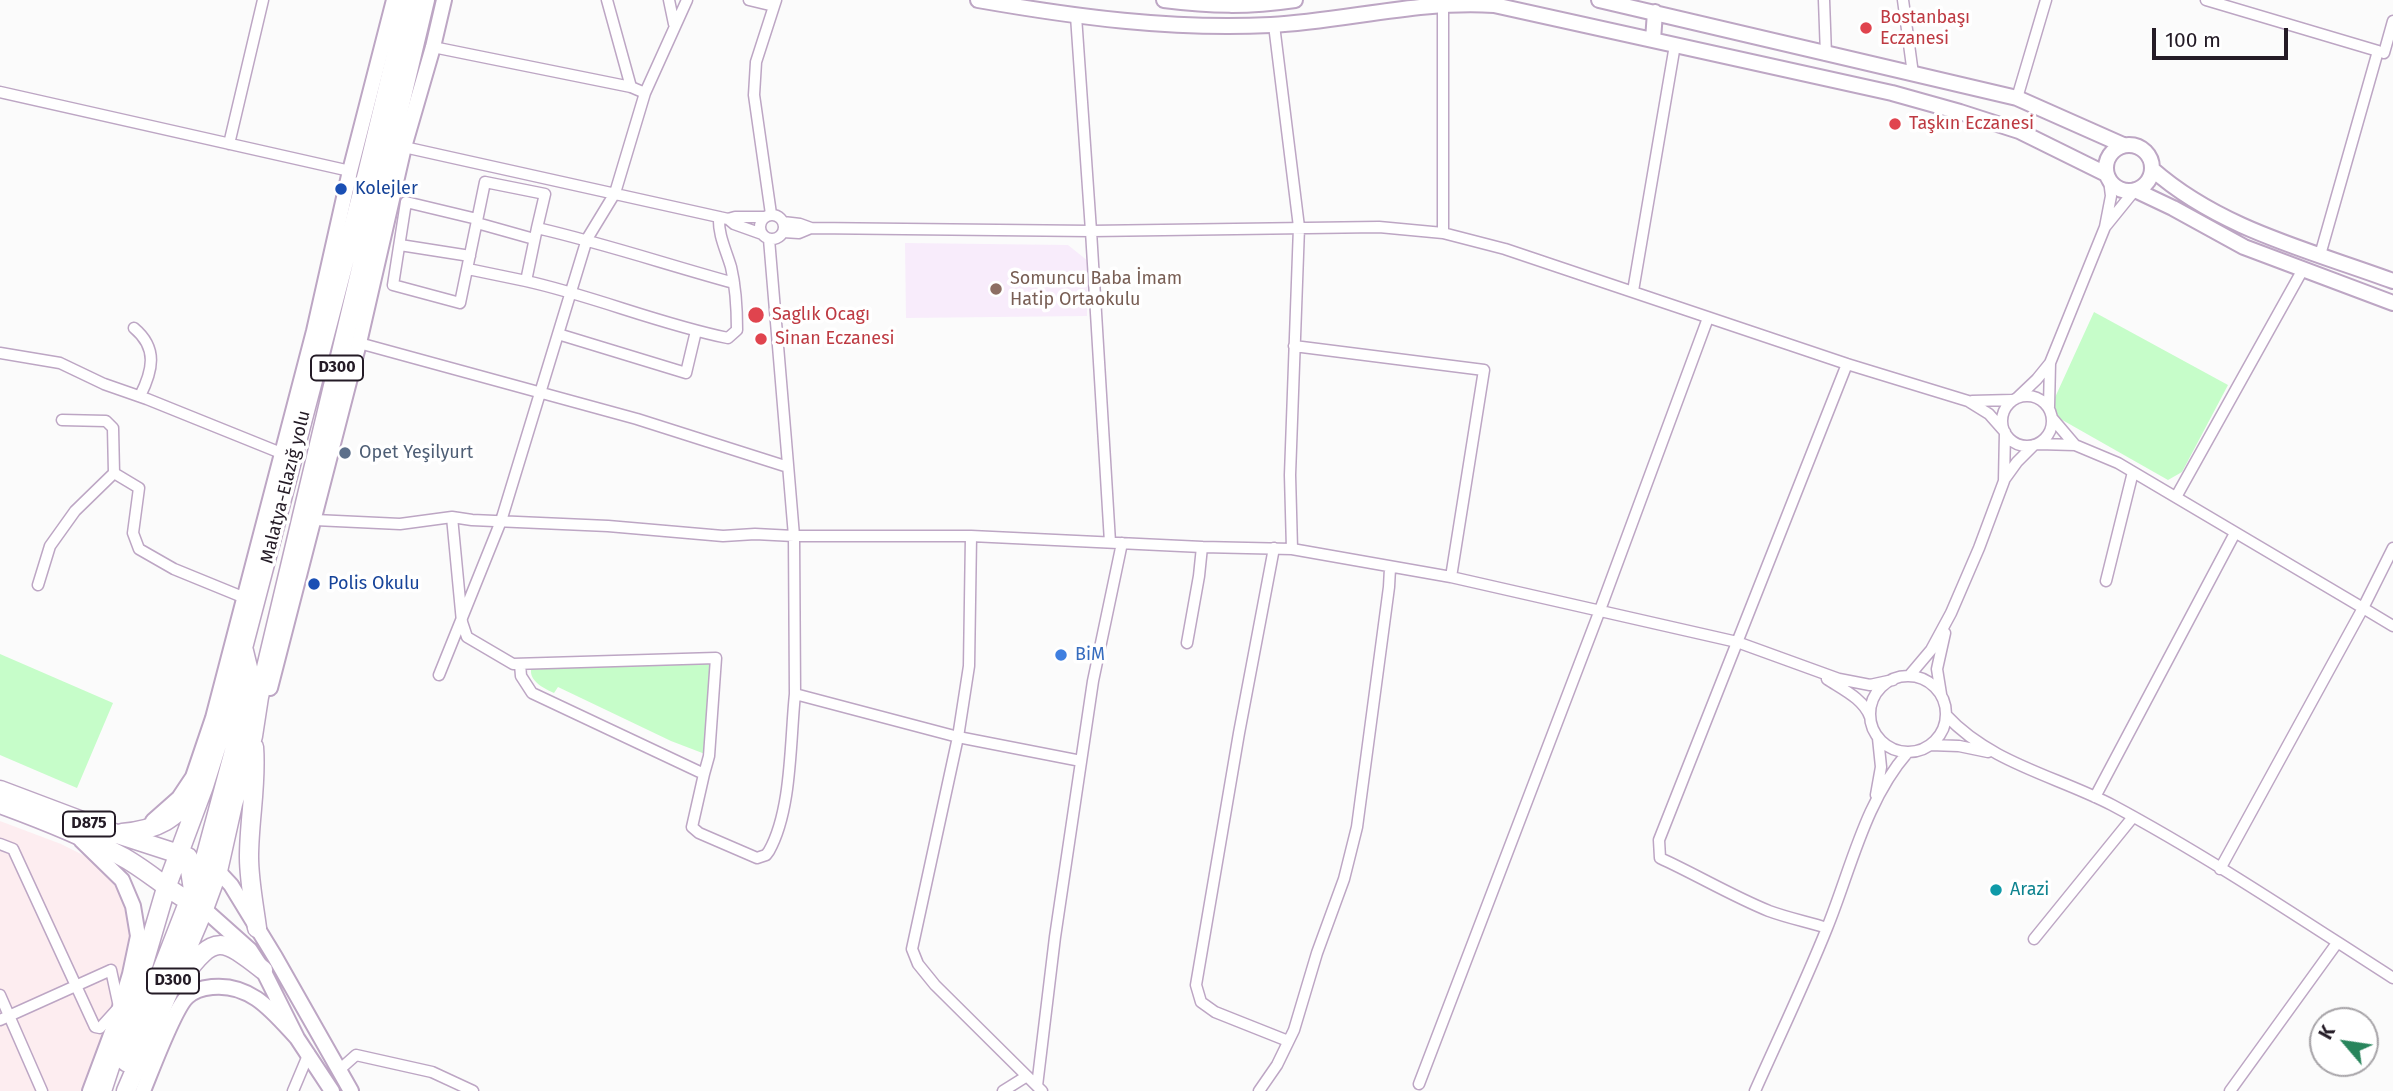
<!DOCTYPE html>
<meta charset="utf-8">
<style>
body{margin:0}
#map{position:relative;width:2393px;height:1091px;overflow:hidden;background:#fbfbfb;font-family:"Fira Sans",sans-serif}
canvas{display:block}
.north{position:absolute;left:2309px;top:1007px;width:70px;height:70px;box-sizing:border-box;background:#fff;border:2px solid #a7a4a8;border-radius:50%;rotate:299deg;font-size:19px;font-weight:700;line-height:28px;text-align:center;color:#241b26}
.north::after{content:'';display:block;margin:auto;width:24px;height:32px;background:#28855c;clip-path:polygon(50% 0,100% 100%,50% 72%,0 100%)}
.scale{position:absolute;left:2152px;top:28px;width:136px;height:32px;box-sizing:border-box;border:4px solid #241b26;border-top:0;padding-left:9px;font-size:21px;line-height:24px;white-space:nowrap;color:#241b26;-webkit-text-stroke:5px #fff;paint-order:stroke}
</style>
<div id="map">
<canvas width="2393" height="1091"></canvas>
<div class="north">K</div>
<div class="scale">100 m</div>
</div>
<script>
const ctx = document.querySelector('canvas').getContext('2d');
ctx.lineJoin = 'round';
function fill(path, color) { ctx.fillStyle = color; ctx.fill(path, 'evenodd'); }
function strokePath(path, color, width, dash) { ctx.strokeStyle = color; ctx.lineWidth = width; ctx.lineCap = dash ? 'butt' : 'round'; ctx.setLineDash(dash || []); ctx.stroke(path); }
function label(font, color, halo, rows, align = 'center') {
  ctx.font = font + ' "Fira Sans",sans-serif'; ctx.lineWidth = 7; ctx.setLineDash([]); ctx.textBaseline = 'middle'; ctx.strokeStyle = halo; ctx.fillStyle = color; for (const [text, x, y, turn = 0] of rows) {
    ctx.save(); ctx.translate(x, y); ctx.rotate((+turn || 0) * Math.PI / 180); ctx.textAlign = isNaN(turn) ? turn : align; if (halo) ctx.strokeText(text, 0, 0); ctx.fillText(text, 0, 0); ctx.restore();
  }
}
fill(new Path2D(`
 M0,821L61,844L107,867L120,882L134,934L127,973L86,1091H0Z`), '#fdedf0');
fill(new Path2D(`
 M905,243L1068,245L1088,261L1087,316L906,318Z`), '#f8ecfb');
fill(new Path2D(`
 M2094,312L2228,385L2182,472L2168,480L2057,417L2052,404Z
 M0,654L113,703L77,788L0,755Z
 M536,660L712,664L705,754L671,741L558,687L554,693C540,687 522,676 536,660Z`), '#c6fdc9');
const street = new Path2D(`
 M607,0L631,87
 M669,0L674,24
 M749,0L774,6
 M1824,0L1826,55
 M1903,0L1913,74
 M2206,0L2378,51L2320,255
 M1443,2V233
 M1076,16L1091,231L1379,227L1443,233L1505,249L1847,364L1968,401L1989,414L2004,431
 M1274,25L1299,227L1290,475L1292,549
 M433,47L631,87L645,93L615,193L587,239L501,521L439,675
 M2384,53L2393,21
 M0,92L350,171
 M645,93L687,0
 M2017,98L2046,0
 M229,144L263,0
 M404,147L728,219
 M2109,180L2111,196L2105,227L2135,190
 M771,214L754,95L756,62L776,0
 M760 227a12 12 0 1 1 24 0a12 12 0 1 1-24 0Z
 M477,219L406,202L393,285L460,303L485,182L545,194L537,228
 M477,223L534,239
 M811,228L1091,231L1110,542
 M783,232L799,233L811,228L800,224L783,222
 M762,234L734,224L728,219L735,217H763
 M769,239L794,536L795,694L958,737L1081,761
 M400,245L470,256
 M468,269L526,281L537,228C603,243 668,265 734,283
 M526,281C594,296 659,324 728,338L737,330C737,309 736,288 731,267C726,250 718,235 719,217
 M1633,291L1675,45
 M134,328C158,348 153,370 140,396
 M558,334L686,373L696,331
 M359,343L637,419L788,467
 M1294,346L1484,370L1451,577
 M0,353L60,363L104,384L147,399L281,453
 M2002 421a25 25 0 1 1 50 0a25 25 0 1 1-50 0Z
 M2017,398L2037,379L2050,363L2105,227
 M1972,401L2012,400
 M2049,407L2050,363
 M2052,418L2075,445
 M62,420L106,421L113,428L114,473L139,488L133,533L139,549L174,569L245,598
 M2038,444L2075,445L2118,463L2363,608L2393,548
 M2004,480L2017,462L2034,445
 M2176,497L2302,271
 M452,517L462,622L467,637L513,664L716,658L709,756L704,774
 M315,520L400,524L452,517L472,520L608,526L723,536L755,534L794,536H971L1202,547L1292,549L1451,577L1737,642L1839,679L1870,685L1893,680
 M971,536L969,666L958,737L912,949L918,964L935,985L1042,1091
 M1274,548L1239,733L1196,985L1201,1002L1215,1012L1288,1041
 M2106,581L2133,472
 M38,585L50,546L75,511L114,473
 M1187,643L1199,576L1202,547
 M513,664H520L521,676L532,693L704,774L692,827L699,833L757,858L766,855L769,851C792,810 790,741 795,694
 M1909,676L1931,650L1951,613L1979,548L2004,481L2005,432
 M1870 714a38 38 0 1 1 76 0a38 38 0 1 1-76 0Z
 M1827,679C1842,689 1864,699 1870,717
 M1941,694L1937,669L1945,633
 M1946,715C1990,763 2056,776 2112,805C2209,857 2301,919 2393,978
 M1930,745L1959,746L1988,752
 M1876,795L1881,767L1878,738
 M2095,797L2235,533
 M0,844L13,849L95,1027L100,1028L119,1007L111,970L0,1020
 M2220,869L2363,608L2393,626
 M1827,928C1808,922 1788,918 1769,911C1732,896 1697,875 1660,858L1659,840L1847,364
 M2034,939L2133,817
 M0,995L42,1091
 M338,1071L356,1055L432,1072L473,1091
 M1419,1084L1600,610L1708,318
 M1037,1086L1055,937L1093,681L1122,543
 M293,1091L309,1053
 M1003,1091L1027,1076
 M1259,1091L1277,1065L1294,1030L1317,953L1344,879L1357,827L1389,587L1390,568
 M1755,1091C1779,1037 1805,983 1827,928C1851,869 1865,801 1908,752
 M2230,1091L2337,943`);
const secondary = new Path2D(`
 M978,0C1075,17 1172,30 1271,25C1345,21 1419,0 1494,5L1892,93L1960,112L2019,131L2106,174
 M1164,0C1211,6 1247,7 1295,0
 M1599,0L2017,98L2123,145
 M1653,40L1655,12
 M2106 168a23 23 0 1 1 46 0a23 23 0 1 1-46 0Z
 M2152,169C2220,229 2309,250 2393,281
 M2135,190L2173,208L2244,247L2393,303
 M270,688L359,343L404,147L433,47L444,0
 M153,821L179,798L193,777L213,718L314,331L350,171L394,0
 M81,840L122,880L133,906L138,936L130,974L115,1024L90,1091
 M218,871L231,885L275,957L351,1091
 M204,909L250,950L263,970L297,1038L332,1091
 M143,1091C151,1072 174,1009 187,997C193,991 203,988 212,987C251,983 273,1012 297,1038`);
const highway = new Path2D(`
 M254,747C257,784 249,820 249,857C249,880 254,905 257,928
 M0,790L114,833L188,857
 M0,804C41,819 82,835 121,856C148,870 170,893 198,906
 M122,833C160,830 174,818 199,792
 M204,902L202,888L204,862L252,684L244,651
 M182,978C215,933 222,938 263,970
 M126,1062L193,890L190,870L179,854
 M102,1091L144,963L166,888L204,786L221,732L367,174L409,0
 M126,1091L204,909L218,871L233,804L253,736L259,697L301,520L425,0`);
strokePath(street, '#bda6c4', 13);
strokePath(secondary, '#bda6c4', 18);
strokePath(highway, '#bda6c4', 21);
strokePath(street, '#fff', 10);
strokePath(secondary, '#fff', 14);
strokePath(highway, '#fff', 18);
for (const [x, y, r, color] of [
 [1866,28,7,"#e0444e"],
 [1895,124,7,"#e0444e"],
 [341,189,7,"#1a4fb4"],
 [996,289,7,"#8d6e63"],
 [756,315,9,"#e0444e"],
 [761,339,7,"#e0444e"],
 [345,453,7,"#5c6f8a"],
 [314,584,7,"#1a4fb4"],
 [1061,655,7,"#3f7fe0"],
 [1996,890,7,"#0f9aa8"]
]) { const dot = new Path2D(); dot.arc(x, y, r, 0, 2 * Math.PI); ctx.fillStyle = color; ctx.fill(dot); strokePath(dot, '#fff', 2.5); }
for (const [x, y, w] of [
 [337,368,52],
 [89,824,52],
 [173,981,52]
]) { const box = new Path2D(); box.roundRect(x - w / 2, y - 12.5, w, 25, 5); ctx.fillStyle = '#fff'; ctx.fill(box); strokePath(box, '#241b26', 2); }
label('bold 16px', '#241b26', null, [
 ["D300",337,368],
 ["D875",89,824],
 ["D300",173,981]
]);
label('18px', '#be3a42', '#fff', [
 ["Bostanbaşı",1880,18],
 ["Eczanesi",1880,39],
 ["Taşkın Eczanesi",1909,124],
 ["Saglık Ocagı",772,315],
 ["Sinan Eczanesi",775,339]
], 'left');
label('18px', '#164399', '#fff', [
 ["Kolejler",355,189],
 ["Polis Okulu",328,584]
], 'left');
label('18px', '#785e54', '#fff', [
 ["Somuncu Baba İmam",1010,279],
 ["Hatip Ortaokulu",1010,300]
], 'left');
label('18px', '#4e5e75', '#fff', [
 ["Opet Yeşilyurt",359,453]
], 'left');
label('18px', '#241b26', '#fff', [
 ["Malatya-Elazığ yolu",286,487,-76]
]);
label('18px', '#366cbe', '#fff', [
 ["BiM",1075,655]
], 'left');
label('18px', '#0d838f', '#fff', [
 ["Arazi",2010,890]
], 'left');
</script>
